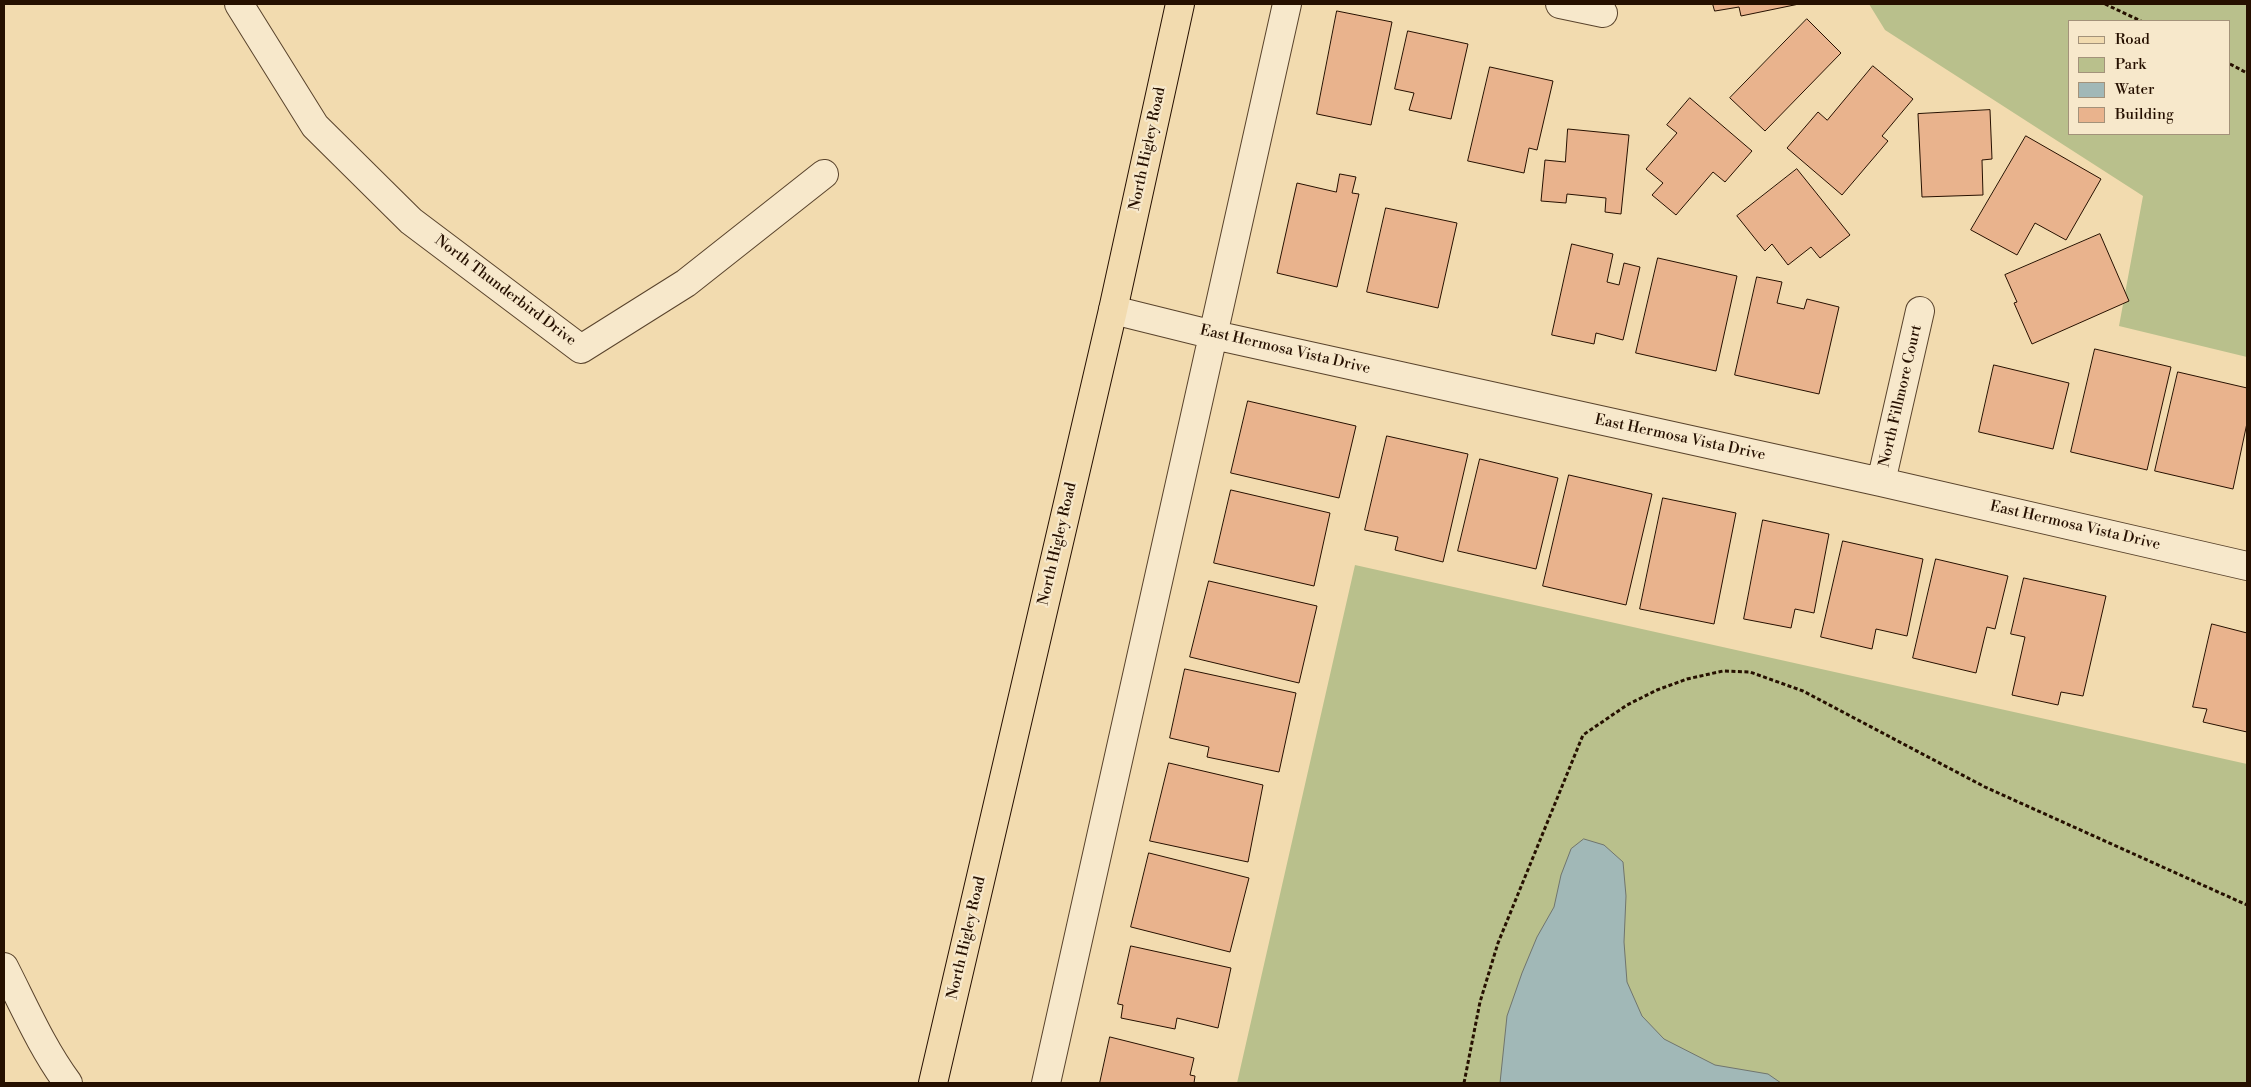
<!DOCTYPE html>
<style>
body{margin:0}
#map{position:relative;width:2251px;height:1087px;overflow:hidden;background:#f2dbaf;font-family:"Libre Bodoni",serif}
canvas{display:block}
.frame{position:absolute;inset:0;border:5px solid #261000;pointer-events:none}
.legend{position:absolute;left:2068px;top:20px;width:162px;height:115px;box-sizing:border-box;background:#f7e8cb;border:1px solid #a3927a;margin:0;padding:6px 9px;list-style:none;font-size:15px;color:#261000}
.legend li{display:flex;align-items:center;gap:10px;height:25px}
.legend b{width:25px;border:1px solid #a3927a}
</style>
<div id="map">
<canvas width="2251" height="1087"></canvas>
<div class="frame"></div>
<ul class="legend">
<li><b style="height:6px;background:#f2dbaf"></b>Road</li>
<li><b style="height:14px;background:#b9c08c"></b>Park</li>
<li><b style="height:14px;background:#a1b8b7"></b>Water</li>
<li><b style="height:14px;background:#e9b38d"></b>Building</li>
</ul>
</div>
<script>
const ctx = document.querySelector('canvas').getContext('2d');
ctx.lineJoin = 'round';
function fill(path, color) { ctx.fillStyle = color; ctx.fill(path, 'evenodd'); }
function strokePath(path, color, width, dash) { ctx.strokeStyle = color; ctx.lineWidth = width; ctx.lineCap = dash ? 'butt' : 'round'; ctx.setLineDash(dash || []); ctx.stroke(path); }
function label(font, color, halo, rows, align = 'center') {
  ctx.font = font + ' "Libre Bodoni",serif'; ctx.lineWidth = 4.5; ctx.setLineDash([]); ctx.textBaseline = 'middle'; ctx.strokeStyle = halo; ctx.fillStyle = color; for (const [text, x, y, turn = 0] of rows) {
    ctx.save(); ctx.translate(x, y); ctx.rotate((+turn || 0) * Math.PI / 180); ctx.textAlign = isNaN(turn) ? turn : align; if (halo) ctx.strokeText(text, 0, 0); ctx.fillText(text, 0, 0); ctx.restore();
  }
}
fill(new Path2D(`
 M1869,4H2247V357L2119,326L2143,196L1885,30ZM2070,21H2230V134H2070Z
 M1355,565L2247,764V1083H1237Z`), '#b9c08c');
const water = new Path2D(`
 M1584,839L1604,845L1623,862L1626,896L1624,942L1627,982L1642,1016L1664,1039L1715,1065L1768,1074L1781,1083H1500L1507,1016L1522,973L1537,937L1554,907L1561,875L1571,849Z`);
fill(water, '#a1b8b7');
strokePath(water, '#70756e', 1);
const building = new Path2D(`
 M1713,4H1799L1741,16L1739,7L1715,11Z
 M1337,11L1392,22L1371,125L1317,114Z
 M1807,19L1841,53L1765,131L1730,98Z
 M1408,31L1468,44L1451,119L1409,110L1414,93L1395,89Z
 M1873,66L1913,99L1882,136L1888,141L1842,195L1787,148L1818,112L1827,120Z
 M1490,67L1553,81L1537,150L1529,148L1524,173L1468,161Z
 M1690,98L1752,151L1725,182L1713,172L1676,215L1652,195L1663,183L1646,169L1677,133L1667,125Z
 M1990,110L1992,159L1982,160L1983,195L1922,197L1918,114Z
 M1568,129L1629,135L1621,214L1605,212L1606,198L1567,194L1566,203L1541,201L1545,160L1565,162Z
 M2026,136L2101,179L2066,240L2035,223L2017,255L1971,230Z
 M1797,169L1850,235L1820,258L1811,247L1788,265L1772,244L1765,251L1737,216Z
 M1340,174L1356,177L1352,193L1359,194L1337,287L1277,273L1297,183L1336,192Z
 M1386,208L1457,223L1438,308L1367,292Z
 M2100,234L2129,301L2032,344L2014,303L2017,302L2005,275Z
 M1572,244L1613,254L1607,282L1619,285L1624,263L1640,267L1623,340L1596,333L1594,344L1552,335Z
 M1658,258L1737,276L1716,371L1636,353Z
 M1757,277L1782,282L1777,303L1804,309L1807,299L1839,307L1819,394L1735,375Z
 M2095,349L2171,367L2147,470L2071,452Z
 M1994,365L2069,383L2053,449L1979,432Z
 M2178,372L2247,388V423L2233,489L2155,471Z
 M1248,401L1356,426L1339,498L1231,473Z
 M1387,436L1468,454L1443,562L1395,550L1398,537L1365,530Z
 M1480,459L1558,478L1536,569L1458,551Z
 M1569,475L1652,494L1626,605L1543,586Z
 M1231,490L1330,513L1314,586L1214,563Z
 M1663,498L1736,513L1714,624L1640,609Z
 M1763,520L1829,534L1814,613L1795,609L1791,628L1744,619Z
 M1843,541L1923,559L1907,636L1876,629L1872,649L1821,637Z
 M1936,559L2008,576L1995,629L1987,627L1976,673L1913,658Z
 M2024,578L2106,596L2083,696L2061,692L2058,705L2012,695L2025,637L2011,634Z
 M1209,581L1317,606L1299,683L1190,657Z
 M2212,624L2247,633V732L2203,722L2207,709L2193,707Z
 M1185,669L1296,693L1279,772L1207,757L1209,747L1170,738Z
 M1169,763L1263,785L1248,862L1150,841Z
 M1149,853L1249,878L1230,952L1131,927Z
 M1131,946L1231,968L1218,1028L1177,1018L1175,1029L1121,1018L1123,1005L1118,1004Z
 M1110,1037L1194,1058L1190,1075L1195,1076L1194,1083H1100Z`);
fill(building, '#e9b38d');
strokePath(building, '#261000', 1);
const minor = new Path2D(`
 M239,4L315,126L411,221L581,349L686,283L824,174
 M1560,4L1603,13
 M1113,310L1214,335L1881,482L2247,566
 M1881,482L1920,311
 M4,967C24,1006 42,1048 68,1083
 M1046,1083L1287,4`);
const major = new Path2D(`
 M933,1083L1113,310L1180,4`);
strokePath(minor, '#59432c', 30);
strokePath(major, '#261000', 30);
strokePath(new Path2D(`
 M2105,4L2141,21
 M2230,64L2247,73
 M1464,1083L1480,1002L1498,943L1583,735L1627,705L1657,690L1687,679L1723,671L1750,672L1803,691L1985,787L2247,905`), '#261000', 3, [4, 2.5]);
strokePath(minor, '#f7e8cb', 28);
strokePath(major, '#f2dbaf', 28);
label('15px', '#261000', '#f7e8cb', [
 ["North Higley Road",1148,149,-78],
 ["North Thunderbird Drive",505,291,37],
 ["East Hermosa Vista Drive",1285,350,13],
 ["North Fillmore Court",1901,396,-77],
 ["East Hermosa Vista Drive",1680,438,12],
 ["East Hermosa Vista Drive",2075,526,13],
 ["North Higley Road",1058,544,-77],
 ["North Higley Road",967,938,-77]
]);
</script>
